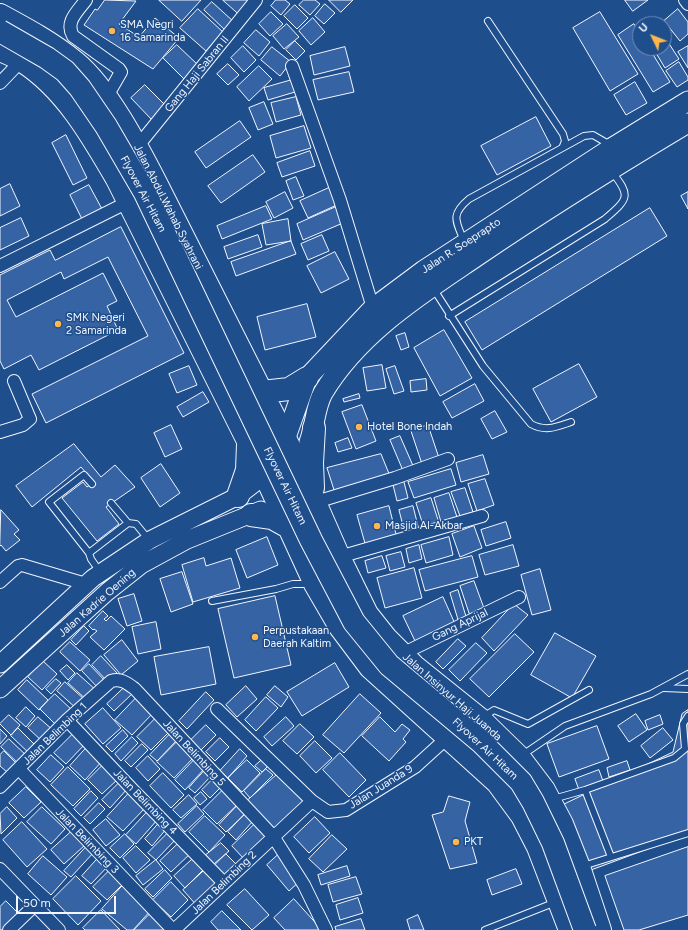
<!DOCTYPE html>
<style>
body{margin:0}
#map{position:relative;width:688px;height:930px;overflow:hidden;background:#1f4e8c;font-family:Figtree,sans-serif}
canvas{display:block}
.north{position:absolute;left:632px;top:16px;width:40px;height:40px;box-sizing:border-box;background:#1f4e8c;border:1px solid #7391ba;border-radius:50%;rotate:313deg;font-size:11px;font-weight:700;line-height:16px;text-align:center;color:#f2f6ff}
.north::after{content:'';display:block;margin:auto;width:14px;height:18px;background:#ffb74d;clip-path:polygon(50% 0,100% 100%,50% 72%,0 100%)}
.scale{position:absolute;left:16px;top:896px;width:100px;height:18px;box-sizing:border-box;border:2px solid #f2f6ff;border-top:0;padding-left:5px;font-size:12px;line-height:14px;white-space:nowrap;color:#f2f6ff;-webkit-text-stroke:3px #1f4e8c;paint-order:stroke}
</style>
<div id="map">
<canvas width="688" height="930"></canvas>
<div class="north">U</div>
<div class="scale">50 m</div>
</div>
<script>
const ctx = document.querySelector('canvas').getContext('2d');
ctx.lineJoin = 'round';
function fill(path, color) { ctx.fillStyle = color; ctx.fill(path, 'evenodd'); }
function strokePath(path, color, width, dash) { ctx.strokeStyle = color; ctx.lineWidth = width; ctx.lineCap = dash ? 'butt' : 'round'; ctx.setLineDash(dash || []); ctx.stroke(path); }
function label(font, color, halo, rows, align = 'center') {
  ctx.font = font + ' Figtree,sans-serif'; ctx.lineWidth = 3; ctx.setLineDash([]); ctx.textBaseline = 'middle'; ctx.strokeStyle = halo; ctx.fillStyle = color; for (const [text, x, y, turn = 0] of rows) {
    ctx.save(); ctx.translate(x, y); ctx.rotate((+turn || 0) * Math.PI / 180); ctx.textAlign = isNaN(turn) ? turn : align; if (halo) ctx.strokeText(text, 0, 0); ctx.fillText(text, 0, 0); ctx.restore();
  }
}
const building = new Path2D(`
 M105,0L136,1L119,24L139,37L155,18L179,38L153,69L84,25L95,9L97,10Z
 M159,0H201L182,21Z
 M223,0H251L239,14Z
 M276,0H285L290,4L281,15L271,6Z
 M304,0H315L320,4L310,15L299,5Z
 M329,0H353L341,12Z
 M625,0H648L633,11Z
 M212,2L234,22L225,30L204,10Z
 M325,4L335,13L324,24L315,16Z
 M295,5L308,18L297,29L284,16Z
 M198,9L223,32L206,51L180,28Z
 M678,9L688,22V34L680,41L664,21Z
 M271,12L283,24L270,36L259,24Z
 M600,12L638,74L610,91L573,28Z
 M313,18L325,32L311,45L299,31Z
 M287,24L299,37L284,49L273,36Z
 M634,24L640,34V48H649L670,82L653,92L618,35Z
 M256,30L270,42L259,56L244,43Z
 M664,36L679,59L665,68L653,48H664Z
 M295,41L305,51L296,60L286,50Z
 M177,45L198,65L184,79L163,58Z
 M243,46L256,60L244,72L231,58Z
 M688,46V68L678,52Z
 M272,47L291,62L280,76L261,60Z
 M345,47L350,66L314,75L310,56Z
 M679,62L688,77V80L677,87L666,71Z
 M228,64L239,75L228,85L217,74Z
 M259,66L272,79L249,101L237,87Z
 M349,72L354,92L318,100L313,80Z
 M292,80L295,92L268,100L264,88Z
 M635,82L647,103L626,115L614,95Z
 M145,85L166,106L152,120L131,98Z
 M296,97L301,115L276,122L271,103Z
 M264,102L273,124L258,130L249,108Z
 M536,117L551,146L497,175L481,146Z
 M240,121L251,137L206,168L195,152Z
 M304,126L311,148L276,158L270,136Z
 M66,135L87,178L73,185L52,143Z
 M310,151L315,166L282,177L277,163Z
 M253,155L265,172L221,203L208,186Z
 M296,177L304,196L293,200L286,181Z
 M10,184L20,206L0,216V189Z
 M89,185L102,209L82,219L70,195Z
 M331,187L339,204L308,218L300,201Z
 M285,192L293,208L274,218L266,202Z
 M688,192V209L681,196Z
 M266,206L272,219L222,239L217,226Z
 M336,207L343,223L303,240L297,224Z
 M650,208L667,236L482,350L465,322Z
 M21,218L29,236L0,250V228Z
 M288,219L291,241L266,245L262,224Z
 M121,227L184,353L46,423L32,394L148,336L108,257L64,279L61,272L7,300L16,317L103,273L117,301L107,306L118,330L39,370L31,355L4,369L0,361V275L50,250L55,260Z
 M258,235L262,247L228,259L224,247Z
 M322,235L329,251L308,260L301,244Z
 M291,241L296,254L236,276L231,262Z
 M335,252L349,279L321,293L307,266Z
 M307,304L316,337L265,350L257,317Z
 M444,330L472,378L440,396L414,348Z
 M405,333L409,347L401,350L396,336Z
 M579,364L597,397L551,422L533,389Z
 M382,365L386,388L367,391L363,368Z
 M189,366L197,385L177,393L169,374Z
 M395,366L404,391L394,394L386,369Z
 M426,379L427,390L411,392L410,381Z
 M475,384L484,401L452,418L443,402Z
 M203,392L209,402L183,417L177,407Z
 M359,394L360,398L344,402L343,399Z
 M362,405L376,441L356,449L342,412Z
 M495,411L507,432L492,439L481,419Z
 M171,425L182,449L165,457L154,433Z
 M428,425L439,458L422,464L411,431Z
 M400,436L414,468L404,473L390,440Z
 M348,438L352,448L338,452L335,443Z
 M74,444L101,477L115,465L135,487L106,507L119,524L97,541L62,498L83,482L87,487L94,482L81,467L32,507L16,486Z
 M381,454L390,476L335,493L327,468Z
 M483,455L489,474L461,482L456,463Z
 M161,464L180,493L160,507L141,478Z
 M451,469L456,485L414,498L408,482Z
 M485,479L494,505L477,511L468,484Z
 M404,482L408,498L397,501L393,485Z
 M465,488L473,512L460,516L451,492Z
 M449,493L457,517L441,522L434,498Z
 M431,498L439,523L424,528L416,503Z
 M389,506L397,538L366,547L357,515Z
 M413,506L419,530L405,534L399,510Z
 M1,510L19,530L14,534L20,540L6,551L1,545L0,546Z
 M506,522L511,538L486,546L481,530Z
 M474,526L482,548L460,557L452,534Z
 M267,537L278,565L247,578L236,550Z
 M449,537L453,555L426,563L421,545Z
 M419,545L422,559L409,563L406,549Z
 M513,545L519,566L485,575L479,555Z
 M401,552L405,567L390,571L386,556Z
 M382,556L386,568L368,573L365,561Z
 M472,556L478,577L425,591L419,570Z
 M204,558L206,566L231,558L240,588L193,602L182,565Z
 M414,568L422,598L385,608L377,578Z
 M540,569L551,610L532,615L521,575Z
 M182,572L193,604L171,612L160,579Z
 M474,581L485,611L470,616L460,586Z
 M458,590L467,620L459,623L450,593Z
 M134,594L142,621L127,626L118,599Z
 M275,596L291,665L234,678L218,609Z
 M443,597L456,626L417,645L403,616Z
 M514,604L528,615L494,651L482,638Z
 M103,611L108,616L104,619L106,621L111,616L125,629L104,650L90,637L97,631L94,629L93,630L89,626Z
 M156,622L161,649L138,654L132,627Z
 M84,626L89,631L76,645L71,640Z
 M555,633L596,656L572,698L531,675Z
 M515,634L534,652L489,697L470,679Z
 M458,639L466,646L443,669L436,662Z
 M122,640L138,661L121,675L104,655Z
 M70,642L90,660L80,671L60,652Z
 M476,643L487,653L460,681L449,670Z
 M209,647L216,684L161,695L154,657Z
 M101,656L117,673L108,682L92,665Z
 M43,661L57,674L42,690L28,677Z
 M335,663L349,687L302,716L287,692Z
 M89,664L107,683L100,690L82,671Z
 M67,665L75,673L68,680L60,671Z
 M77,673L97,691L88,701L68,683Z
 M56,679L61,683L51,694L46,689Z
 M27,680L48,700L39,710L18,690Z
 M65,682L85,700L77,709L57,691Z
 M126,686L133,693L114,711L107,704Z
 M246,686L257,699L237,717L226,705Z
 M275,686L288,697L281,707L267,695Z
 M206,692L214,700L187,729L179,721Z
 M55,694L74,712L59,728L40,709Z
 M360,694L381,713L344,753L323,735Z
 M137,697L153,713L132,735L115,720Z
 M266,697L278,708L256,731L245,720Z
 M26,707L35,716L26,727L16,718Z
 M103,708L121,728L103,744L85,724Z
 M688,710V834L591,870L562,805L673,752L682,714Z
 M636,714L647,730L629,742L618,726Z
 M9,715L20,725L11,735L0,724Z
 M660,715L663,724L648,730L645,721Z
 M158,716L171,730L151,750L137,737Z
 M38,717L54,731L44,743L28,728Z
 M286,717L294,726L272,746L264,737Z
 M380,717L395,732L402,724L410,730L403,739L406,742L389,761L362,736Z
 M300,724L314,737L297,754L283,741Z
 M206,725L216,735L201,750L191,740Z
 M597,726L609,759L559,777L547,744Z
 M18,728L39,749L32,756L11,736Z
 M663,728L673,740L650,758L641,746Z
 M0,729L7,736L0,744Z
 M123,730L128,736L112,752L106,746Z
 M75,732L86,743L66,764L54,753Z
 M170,734L177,740L157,761L150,755Z
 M132,737L138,743L121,761L115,754Z
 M220,738L229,747L215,761L206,752Z
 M9,739L29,758L21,766L1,747Z
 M178,741L194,757L174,778L157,762Z
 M315,741L332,758L316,773L300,756Z
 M142,744L148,750L131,767L125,761Z
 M88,746L103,760L85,780L70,766Z
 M240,749L247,756L228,778L220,771Z
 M4,751L16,763L7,772L0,766V755Z
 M340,753L366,780L349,797L323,770Z
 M51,755L64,767L50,782L37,770Z
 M148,756L160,769L148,781L136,768Z
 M264,758L270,764L262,772L255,766Z
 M195,759L205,768L185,790L175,780Z
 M247,760L260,773L242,792L228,778Z
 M627,761L630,770L609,777L607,768Z
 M105,763L119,778L102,794L88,780Z
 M68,767L90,789L73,806L51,785Z
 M266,769L273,775L250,798L244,791Z
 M205,770L211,776L195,793L189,788Z
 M599,770L603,781L579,790L575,779Z
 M280,772L308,803L275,832L247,801Z
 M163,773L184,795L171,808L150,786Z
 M215,777L223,785L210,798L202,790Z
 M121,781L128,788L110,808L102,800Z
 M26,787L41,802L24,818L9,803Z
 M224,789L238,804L217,824L203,810Z
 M91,791L98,798L81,816L74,809Z
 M130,792L146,807L123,831L107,817Z
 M201,792L207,799L200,805L194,798Z
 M189,795L197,804L181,818L173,810Z
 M449,796L470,802L465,821L477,863L450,869L432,815L443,812Z
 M99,803L105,809L90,824L84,818Z
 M238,805L246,813L226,832L219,825Z
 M197,806L204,814L185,832L178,824Z
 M7,807L17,818L1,834L0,814Z
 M42,807L65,829L51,844L27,822Z
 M149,810L158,819L136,844L126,835Z
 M245,814L253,821L236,840L228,832Z
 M205,816L225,835L209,852L189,832Z
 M315,817L330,833L309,853L294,837Z
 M106,819L120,835L106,846L93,830Z
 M22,822L47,849L27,867L3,840Z
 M160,822L167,828L152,846L145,839Z
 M256,823L269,837L245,860L232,846Z
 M170,831L177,838L156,860L148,853Z
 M71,832L84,846L64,864L51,850Z
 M125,834L134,844L120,858L110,848Z
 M332,835L347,849L323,872L309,859Z
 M181,841L192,852L171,872L160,861Z
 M221,843L229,851L214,864L206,855Z
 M88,845L95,851L71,877L64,871Z
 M136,846L150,860L136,873L123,858Z
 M688,847V915L639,930H624L605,876Z
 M226,854L239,867L228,878L215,865Z
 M278,855L300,881L289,891L267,865Z
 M43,856L67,877L51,895L28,874Z
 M100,856L109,865L91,884L82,876Z
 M196,856L206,867L185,888L174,876Z
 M156,860L163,869L143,885L136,876Z
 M347,866L350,876L321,885L318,875Z
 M207,868L222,884L198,907L183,890Z
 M516,869L522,884L492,895L487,880Z
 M110,870L124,883L107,900L93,887Z
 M165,870L172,878L153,897L145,889Z
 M76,876L101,901L78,925L53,899Z
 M356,877L362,894L333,902L328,885Z
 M171,882L188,900L171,917L153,900Z
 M124,884L152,909L133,930H127L102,909Z
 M245,889L269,915L252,930L227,905Z
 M358,898L363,913L340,920L336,905Z
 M294,899L322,930H285L274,918Z
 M6,901L20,915L4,930H0V907Z
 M101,910L120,930H85L83,928Z
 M153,911L172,930H134Z
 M222,911L241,930H218L211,922Z
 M418,915L424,930H410L407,920Z
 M361,919L365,930H336L335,927Z`);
fill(building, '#3563a3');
strokePath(building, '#f2f6ff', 1);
const lane = new Path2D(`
 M488,21L563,134L565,141L563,146
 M464,241C456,221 450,215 469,199L584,136L593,135L612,146
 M433,288L483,366L531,424C546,432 556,427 571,422
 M449,316L605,219C628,199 632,196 611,171
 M111,503L128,523
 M89,553L49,502L84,475L92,484
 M100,572L91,559L89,553L128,523L136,524L149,540
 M212,601L276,589L293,584H309
 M664,688L688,689
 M483,717L494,710L528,724L589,690
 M521,756L565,726L651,694L688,674
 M585,790L611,857
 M553,799L585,790L674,758L685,749L683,724L688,716
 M583,866L688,833
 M485,930L556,902`);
const street = new Path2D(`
 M86,0C77,12 65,22 73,36L119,69L121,72L106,98
 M685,0L688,4
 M292,66L340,200L373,308
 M0,83L22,60
 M137,147L256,0
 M0,266L128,202
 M0,432L23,425L30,419L14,381
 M316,502L395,478L448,459
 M339,557L482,516
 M0,582L18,566L22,565L86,584
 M402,654L519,597
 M217,709L312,801
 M67,720L133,790L224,883
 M19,769L173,930
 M0,787L67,720L111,681C121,678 127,683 135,689L273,836L304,885L326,930
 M0,869L59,930
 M9,930L35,905
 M174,930L312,801L328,812L346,810L415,767L448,737`);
const secondary = new Path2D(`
 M0,664L93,578L150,540L238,496L265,475
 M0,689L107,592L141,565L187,540L261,510`);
const primary = new Path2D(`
 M309,442C315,427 315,407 323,393C359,333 420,295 476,257C545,210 616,166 688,123
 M281,448L285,440L307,378L373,308L424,270L613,147L688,101`);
const highway = new Path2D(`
 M0,15C26,29 52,43 75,62C107,88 138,148 157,185L299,466L339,557L367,614L386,638L414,666L480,719L519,757L544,790L562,824L579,867L600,930
 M0,50C7,53 15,56 22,61C65,88 92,136 117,179L265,475L315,584L340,627L370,667L497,782L522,816L538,847L570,930
 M262,392L289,389L307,378
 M313,488L312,463L314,428
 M238,496L247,470L248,444
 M251,515L272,518L290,528`);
strokePath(lane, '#f2f6ff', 8);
strokePath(street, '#f2f6ff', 14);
strokePath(secondary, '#f2f6ff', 19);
strokePath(primary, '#f2f6ff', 21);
strokePath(highway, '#f2f6ff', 24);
strokePath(lane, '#1f4e8c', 6);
strokePath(street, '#1f4e8c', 12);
strokePath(secondary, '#1f4e8c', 17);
strokePath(primary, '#1f4e8c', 19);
strokePath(highway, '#1f4e8c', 22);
const highwayBridge = new Path2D(`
 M0,31L47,58L65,71L80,88L106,126L145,193L311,540L354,622L389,665L481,742L521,782L533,802L553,843L585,930`);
strokePath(highwayBridge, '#f2f6ff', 24, []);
strokePath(highwayBridge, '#1f4e8c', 22);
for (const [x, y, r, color] of [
 [112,31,4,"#ffb74d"],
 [58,324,4,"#ffb74d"],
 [359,427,4,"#ffb74d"],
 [377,526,4,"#ffb74d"],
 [255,637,4,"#ffb74d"],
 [456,842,4,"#ffb74d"]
]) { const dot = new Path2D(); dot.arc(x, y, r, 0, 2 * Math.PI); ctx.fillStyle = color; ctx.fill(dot); strokePath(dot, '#1f4e8c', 1.5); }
label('11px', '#f2f6ff', '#1f4e8c', [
 ["SMA Negri",120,25],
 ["16 Samarinda",120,38],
 ["SMK Negeri",66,318],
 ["2 Samarinda",66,331],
 ["Hotel Bone Indah",367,427],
 ["Masjid Al-Akbar",385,526],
 ["Perpustakaan",263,631],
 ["Daerah Kaltim",263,644],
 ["PKT",464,842]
], 'left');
label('11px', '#f2f6ff', '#1f4e8c', [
 ["Gang Haji Sabran II",197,74,-51],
 ["Flyover Air Hitam",143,194,62],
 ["Jalan Abdul Wahab Syahrani",168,207,63],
 ["Jalan R. Soeprapto",461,246,-33],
 ["Flyover Air Hitam",285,486,64],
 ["Jalan Kadrie Oening",97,603,-41],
 ["Gang Aprijal",460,625,-26],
 ["Jalan Insinyur Haji Juanda",452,697,41],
 ["Jalan Belimbing 1",55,734,-44],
 ["Flyover Air Hitam",485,749,43],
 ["Jalan Belimbing 5",194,753,47],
 ["Jalan Juanda 9",381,787,-32],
 ["Jalan Belimbing 4",145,802,46],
 ["Jalan Belimbing 3",87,841,46],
 ["Jalan Belimbing 2",224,883,-44]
]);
</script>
